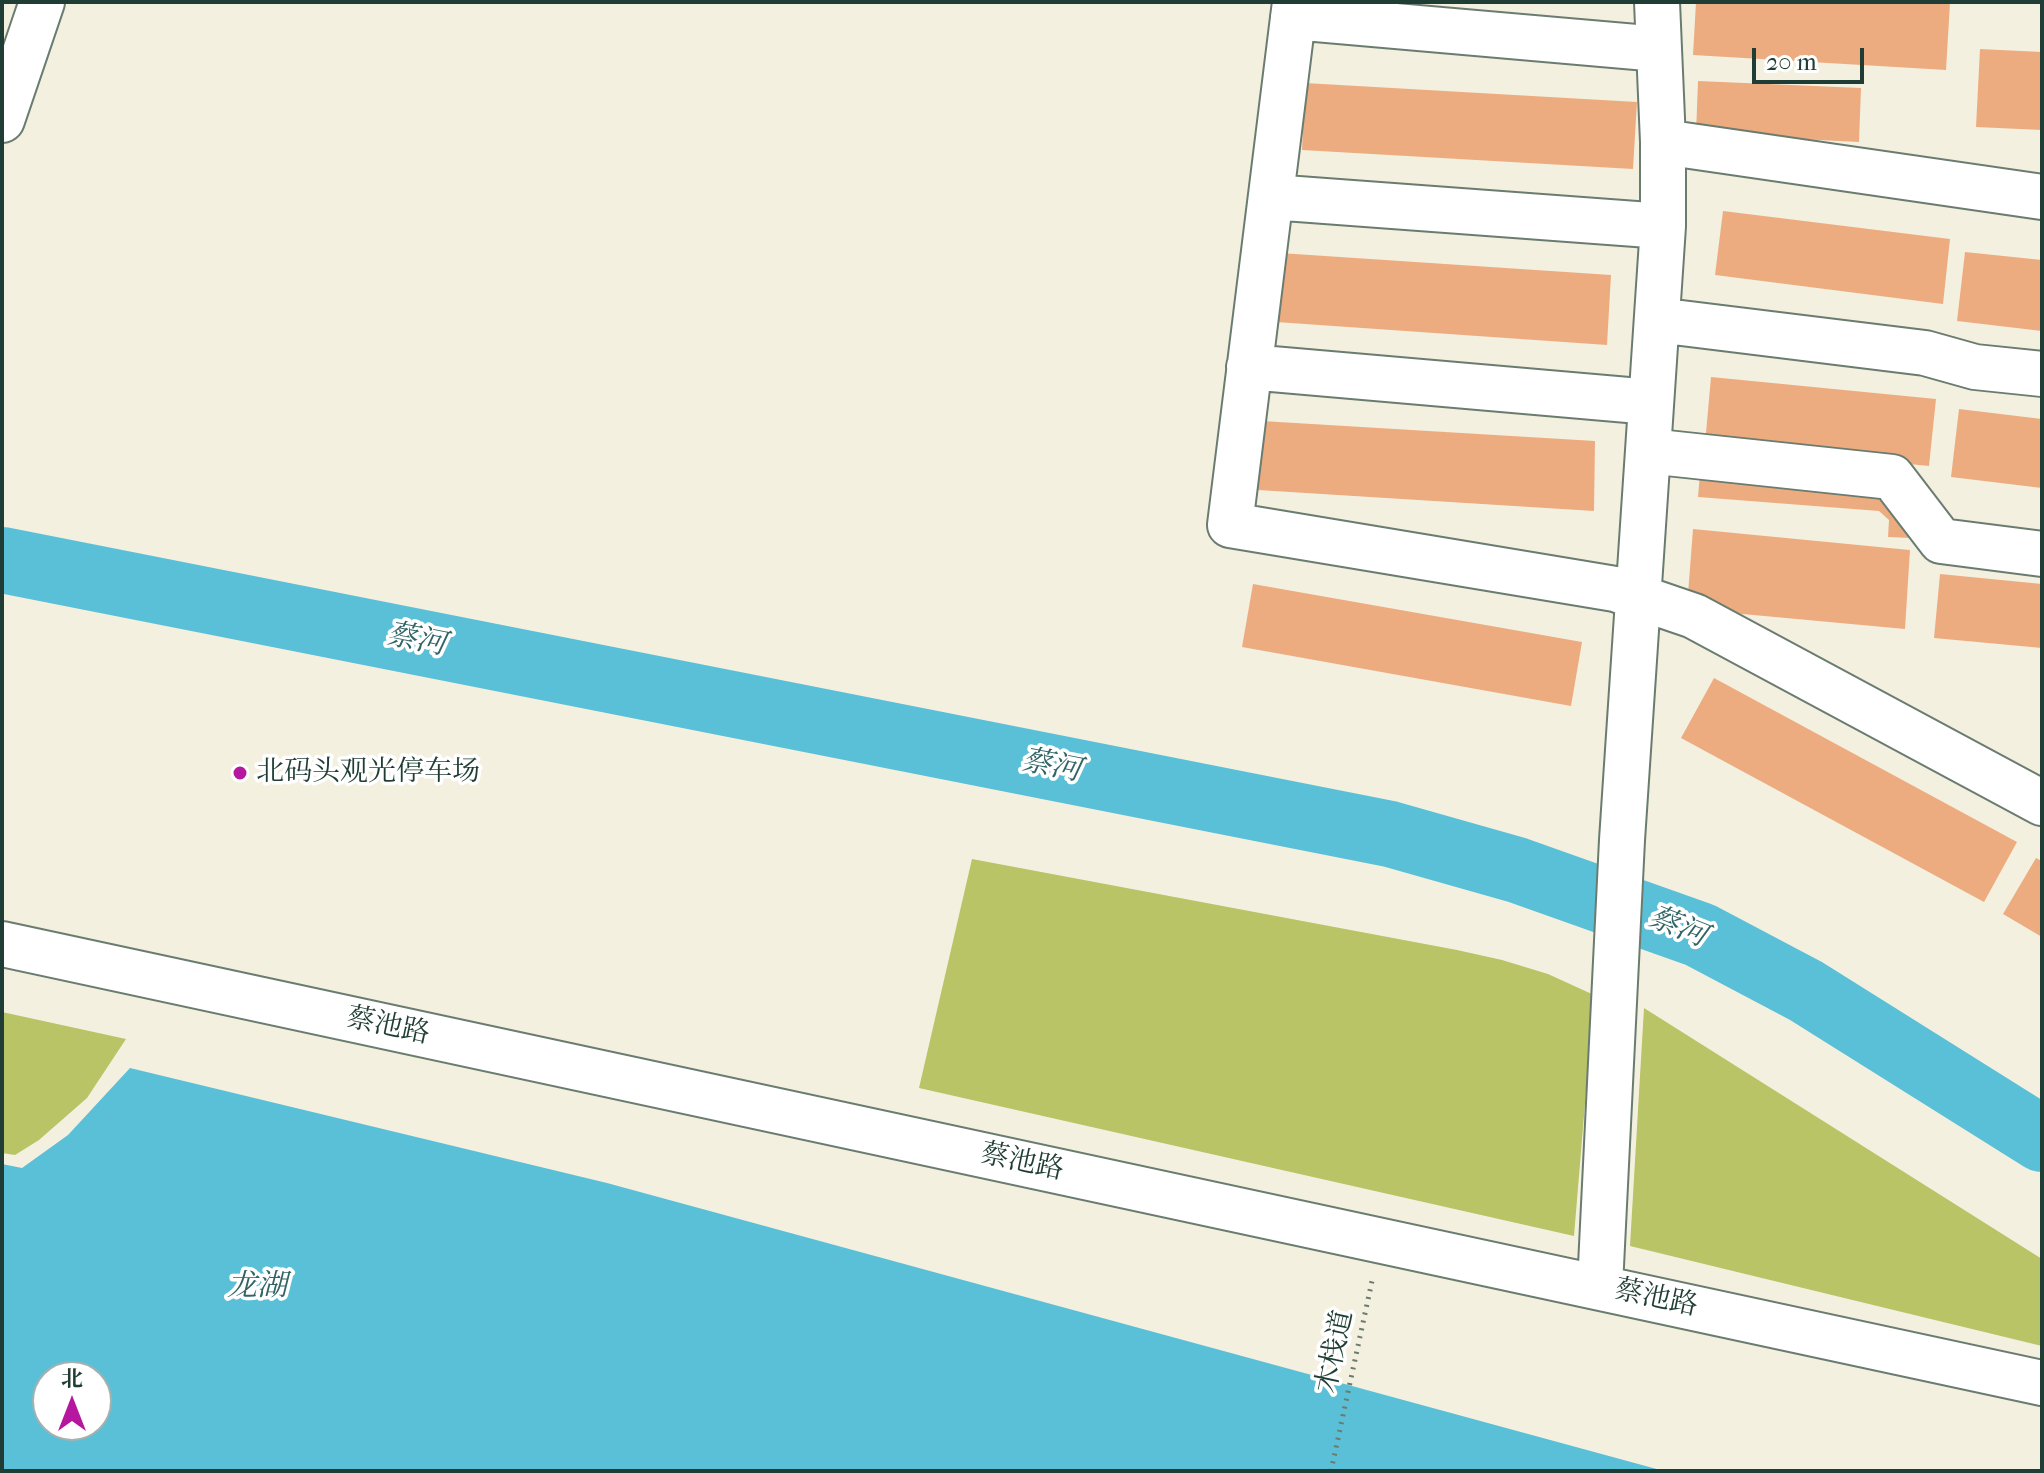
<!DOCTYPE html>
<meta charset="utf-8">
<style>
body{margin:0}
#map{position:relative;width:2044px;height:1473px;overflow:hidden;background:#f4f0df;font-family:"IM FELL French Canon","Noto Serif SC",serif}
canvas{display:block}
.frame{position:absolute;inset:0;border:4px solid #1f3d34;pointer-events:none}
.north{position:absolute;left:32px;top:1361px;width:80px;height:80px;box-sizing:border-box;background:#fff;border:2px solid #a5b1ae;border-radius:50%;rotate:0deg;font-size:22px;font-weight:700;line-height:32px;text-align:center;color:#1f3d34}
.north::after{content:'';display:block;margin:auto;width:28px;height:36px;background:#b5179e;clip-path:polygon(50% 0,100% 100%,50% 72%,0 100%)}
.scale{position:absolute;left:1752px;top:48px;width:112px;height:36px;box-sizing:border-box;border:4px solid #1f3d34;border-top:0;padding-left:10px;font-size:24px;line-height:28px;white-space:nowrap;color:#1f3d34;-webkit-text-stroke:6px #fff;paint-order:stroke}
</style>
<div id="map">
<canvas width="2044" height="1473"></canvas>
<div class="frame"></div>
<div class="north">北</div>
<div class="scale">20 m</div>
</div>
<script>
const ctx = document.querySelector('canvas').getContext('2d');
ctx.lineJoin = 'round';
function fill(path, color) { ctx.fillStyle = color; ctx.fill(path, 'evenodd'); }
function strokePath(path, color, width, dash) { ctx.strokeStyle = color; ctx.lineWidth = width; ctx.lineCap = dash ? 'butt' : 'round'; ctx.setLineDash(dash || []); ctx.stroke(path); }
function label(font, color, halo, rows, align = 'center') {
  ctx.font = font + ' "IM FELL French Canon","Noto Serif SC",serif'; ctx.lineWidth = 7; ctx.setLineDash([]); ctx.textBaseline = 'middle'; ctx.strokeStyle = halo; ctx.fillStyle = color; for (const [text, x, y, turn = 0] of rows) {
    ctx.save(); ctx.translate(x, y); ctx.rotate((+turn || 0) * Math.PI / 180); ctx.textAlign = isNaN(turn) ? turn : align; if (halo) ctx.strokeText(text, 0, 0); ctx.fillText(text, 0, 0); ctx.restore();
  }
}
fill(new Path2D(`
 M972,859L1457,950L1502,960L1548,974L1594,995L1574,1236L919,1088Z
 M1644,1008L2042,1259V1346L1630,1246Z
 M2,1012L126,1039L87,1098L39,1140L15,1155L2,1153Z`), '#b8c466');
fill(new Path2D(`
 M130,1068L607,1183L1664,1471H2V1164L22,1168L68,1135ZM48,1377H96V1425H48Z`), '#5ac0d8');
strokePath(new Path2D(`
 M2,560L1390,834L1517,870L1700,935L1806,991L2042,1139`), '#5ac0d8', 66);
fill(new Path2D(`
 M1696,2L1950,3L1946,70L1693,55Z
 M1980,49L2042,52V130L1976,127Z
 M1698,81L1861,88L1859,142L1696,134Z
 M1305,83L1637,102L1633,169L1302,150Z
 M1723,211L1950,239L1943,304L1715,275Z
 M1965,252L2042,260V331L1957,321Z
 M1280,253L1611,275L1607,345L1276,322Z
 M1711,377L1936,399L1929,466L1705,444Z
 M1959,409L2042,419V488L1951,477Z
 M1262,421L1595,441L1594,511L1258,490Z
 M1700,473L1881,487L1911,538L1888,537L1889,520L1879,511L1698,497Z
 M1693,529L1910,550L1905,629L1710,611L1688,594Z
 M1940,574L2042,584V648L1934,638Z
 M1253,584L1582,642L1571,706L1242,647Z
 M1714,678L2017,842L1984,902L1681,738Z
 M2036,858L2042,861V937L2003,914Z`), '#edac80');
const minor = new Path2D(`
 M1295,2L1230,525L1615,589L1694,616L2042,803
 M1293,17L1659,49
 M2,120L42,2
 M1663,142L2042,197
 M1271,197L1663,226
 M1657,320L1925,353L1975,367L2042,374
 M1249,367L1651,402
 M1648,451L1892,477L1941,541L2042,554
 M2,944L2042,1383
 M1600,1286L1622,840L1663,226V142L1657,2`);
strokePath(minor, '#6a7c70', 48);
strokePath(new Path2D(`
 M1331,1471L1372,1281`), '#6a7c70', 5, [2, 6]);
strokePath(minor, '#fff', 44);
for (const [x, y, r, color] of [
 [240,773,8,"#b5179e"]
]) { const dot = new Path2D(); dot.arc(x, y, r, 0, 2 * Math.PI); ctx.fillStyle = color; ctx.fill(dot); strokePath(dot, '#fff', 3); }
label('28px', '#1f3d34', '#fff', [
 ["北码头观光停车场",256,773]
], 'left');
label('28px', '#1f3d34', '#fff', [
 ["蔡池路",388,1027,12],
 ["蔡池路",1022,1163,12],
 ["蔡池路",1656,1299,12],
 ["木栈道",1336,1352,-78]
]);
label('italic 30px', '#316465', '#fff', [
 ["蔡河",416,641,11],
 ["蔡河",1051,767,11],
 ["蔡河",1677,928,22],
 ["龙湖",257,1288]
]);
</script>
